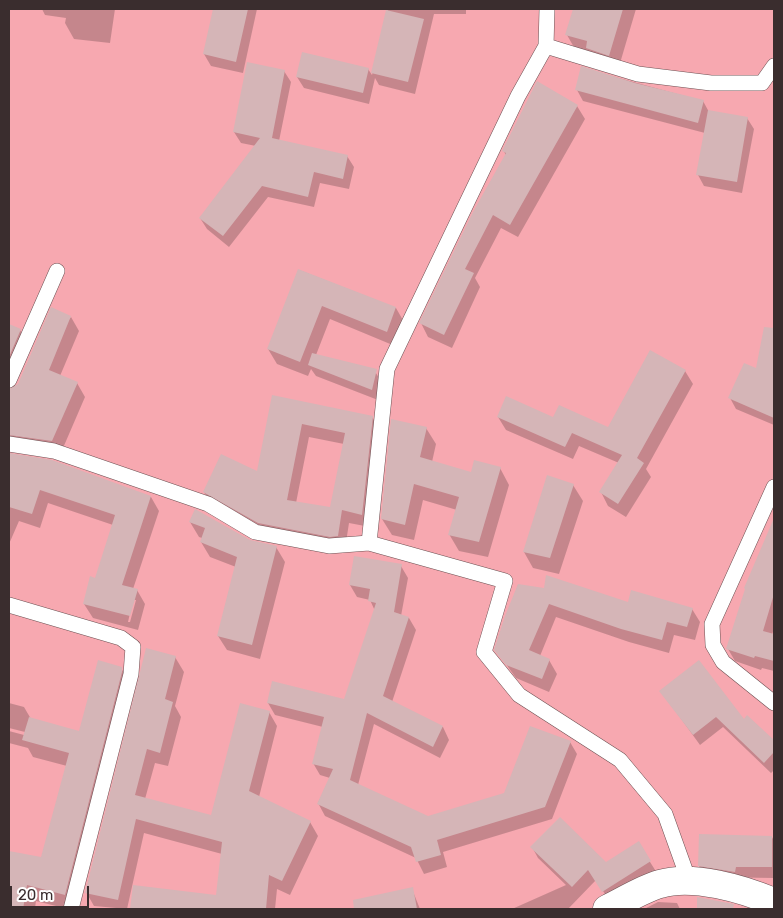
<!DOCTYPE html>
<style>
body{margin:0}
#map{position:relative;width:783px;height:918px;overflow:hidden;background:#fad8db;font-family:Rubik,sans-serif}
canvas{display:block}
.frame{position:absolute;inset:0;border:10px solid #3a2d2e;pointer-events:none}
.scale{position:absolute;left:10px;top:886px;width:79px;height:22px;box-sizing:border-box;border:2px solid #3a2d2e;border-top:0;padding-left:6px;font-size:15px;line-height:18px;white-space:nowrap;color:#3a2d2e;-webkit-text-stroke:4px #fff;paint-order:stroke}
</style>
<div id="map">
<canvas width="783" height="918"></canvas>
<div class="frame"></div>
<div class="scale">20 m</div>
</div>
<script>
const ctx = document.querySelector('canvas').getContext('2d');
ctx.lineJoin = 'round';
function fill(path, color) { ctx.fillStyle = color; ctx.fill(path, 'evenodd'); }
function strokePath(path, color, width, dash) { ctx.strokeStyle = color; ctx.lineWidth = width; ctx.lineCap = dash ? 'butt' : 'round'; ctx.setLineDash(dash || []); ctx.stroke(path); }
fill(new Path2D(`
 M9,9H774V909H9Z`), '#f7a8b0');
fill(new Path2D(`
 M42,9H115L110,43L74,39L65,23L66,18L45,15Z
 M214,9H257L243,73L211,66L204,54Z
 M388,9H466V14H434L415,94L379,85L375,78L369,104L304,88L297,77L368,69L372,75Z
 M574,9H636L618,70L575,49L567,35Z
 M582,68L703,101L709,112L747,118L754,129L742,193L704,186L698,175L705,133L583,101L577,90Z
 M284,71L291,82L279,141L347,156L354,167L349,189L320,183L314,207L268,197L229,247L207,229L200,218L256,146L241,143L234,132Z
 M538,83L577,106L585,119L518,237L501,228L475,278L480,287L452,348L428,337L421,323L506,156L504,151Z
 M299,270L396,308L404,322L395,346L330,319L316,355L374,370L381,381L378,400L316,376L311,369L308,376L277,364L268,349Z
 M71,317L79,331L60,376L77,383L85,397L60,455L15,449L9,453V390L19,385Z
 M9,326L20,330L28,345L9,389Z
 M763,337L774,340V425L736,409L730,398L757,370Z
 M685,371L693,384L646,469L651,477L626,517L608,506L601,492L619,463L579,446L573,459L506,430L498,417L554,419L608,428Z
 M273,397L372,417L380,430L370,527L349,523L345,549L267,536L212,506L204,492L258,472ZM309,437L344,444L331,508L296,503Z
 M426,428L436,444L432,462L471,473L500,468L509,485L488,557L459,551L449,534L457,510L423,500L414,540L392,535L382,519Z
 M9,455L51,461L151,497L159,511L133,589L137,590L145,604L138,630L93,618L84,604L96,579L113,525L48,503L40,528L19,521L9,544ZM133,600H136L130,622H128Z
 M573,485L583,501L559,574L533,568L524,552Z
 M774,521V628L772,635H774V671L762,668L761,670L735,661L728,649L746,590L745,588Z
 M190,522L250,541L276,547L285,562L260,659L227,650L218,636L236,567L210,557L201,542L202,538L199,537Z
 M401,566L408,578L401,616L409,618L416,630L392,702L443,727L449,740L440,758L374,724L358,785L428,818L505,794L570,742L577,754L552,819L443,852L447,867L424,874L416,858L325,816L318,803L330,778L320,775L313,763L323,727L275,715L268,703L345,701L375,611L370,600L357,597L350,585Z
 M518,585L629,603L692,609L700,622L695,640L674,635L669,653L629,642L556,617L540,656L549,660L557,674L549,692L516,678L496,650Z
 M175,657L184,672L175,706L181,717L168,766L155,763L145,799L211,817L269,712L277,726L259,797L310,822L318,836L290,895L277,889L275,909H131L134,886L217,896L222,854L144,833L127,909L94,906L86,892Z
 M121,668L131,685L68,909L36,901L35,908L9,903V853L42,859L67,766L33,757L28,748L9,743V731L24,735L25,732L9,728V703L24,707L31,719L80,732Z
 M661,691L744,720L747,717L774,742V770L771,773L723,727L700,745Z
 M772,837L774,841V878L706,877L699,866Z
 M638,843L657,873L610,902L596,880L568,909H512L566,885L538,858L532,847L606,864Z
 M412,889L420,909H390L387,894Z
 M658,902L677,903L680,909H644Z`), '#0003');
fill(new Path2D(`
 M213,9H248L236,62L203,54Z
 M573,9H623L609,56L586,48L587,41L565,35Z
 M386,10L424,19L408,82L371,73Z
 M302,52L369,68L363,93L296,77Z
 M247,62L285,70L272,138L348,155L343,179L314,172L308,197L262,186L223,236L199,218L260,138L233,132Z
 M581,66L635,83L704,100L698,123L575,90Z
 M537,81L578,105L510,225L493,215L465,269L474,273L444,335L419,323L473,212L506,153L502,151Z
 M708,110L748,117L737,182L696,175Z
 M298,269L396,307L387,332L322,306L300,362L267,349Z
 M51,307L71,316L49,370L78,382L52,441L9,435V389L18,384Z
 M9,324L21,329L9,357Z
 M764,327L774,328V418L728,398L744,363L756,368Z
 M650,350L686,370L637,458L644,463L618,504L599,492L622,455L572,433L565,447L497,417L506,396L553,417L559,405L608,427Z
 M312,353L377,369L372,390L308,365Z
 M272,395L373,416L362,515L342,510L338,536L330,537L258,523L203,492L221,454L257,471ZM302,424L345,433L330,507L287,500Z
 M391,419L427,427L420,457L471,472L474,460L501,467L479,542L448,535L459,497L414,484L405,525L381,519Z
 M9,453L52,460L151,496L122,585L138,589L130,616L83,604L90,576L95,578L115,515L40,490L32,514L9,507Z
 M547,475L574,484L550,558L523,552Z
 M195,509L250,540L277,546L252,645L217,636L237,557L200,542L205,528L189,522Z
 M774,518V594L763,631L774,634V661L755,656L754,658L726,649L745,589L744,588Z
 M354,556L402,564L394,612L409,617L383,696L443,726L433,747L367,713L350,780L428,816L504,793L530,726L571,741L545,807L437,840L441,855L416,862L411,847L317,804L333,769L312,764L324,717L267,703L272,681L344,699L376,603L368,601L370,589L349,585Z
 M546,575L628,602L631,590L693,608L687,627L667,622L662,640L621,629L549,604L529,650L550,659L542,679L506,665L494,650L505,616L518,584L544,588Z
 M146,648L176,656L165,699L173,702L160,753L147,749L135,795L211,815L240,703L270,711L249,791L311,821L282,881L269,875L266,909H130L133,885L216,895L222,842L136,819L118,900L85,893Z
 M98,660L122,667V672L65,895L27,885L23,909H9V851L41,857L69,753L22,740L29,717L79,731Z
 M699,660L744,719L747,715L774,740V752L764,763L716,717L693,735L659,691Z
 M560,817L606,862L639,841L651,861L602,892L588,870L572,887L530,847Z
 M699,834L772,836V867H736L735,872L698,866Z
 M413,887L417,909H354L353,900Z
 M697,897L734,904L733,909H697Z`), '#d5b5b7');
const service = new Path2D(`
 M547,9L546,46L518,96L387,369L369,543L505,581L484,652L519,695L620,760L665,814L689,881
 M546,46L638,74L711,83H762L774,66
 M9,380L57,271
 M9,444L54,451L208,504L255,532L329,546L369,543
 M774,487L712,624L713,645L723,662L774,703
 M9,605L121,638L133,647L131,674L71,909`);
const minor = new Path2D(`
 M607,909C624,901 642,889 660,884C693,874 743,889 774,902`);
strokePath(service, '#6d5153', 16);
strokePath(minor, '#6d5153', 29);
strokePath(service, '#fff', 15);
strokePath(minor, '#fff', 28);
</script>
